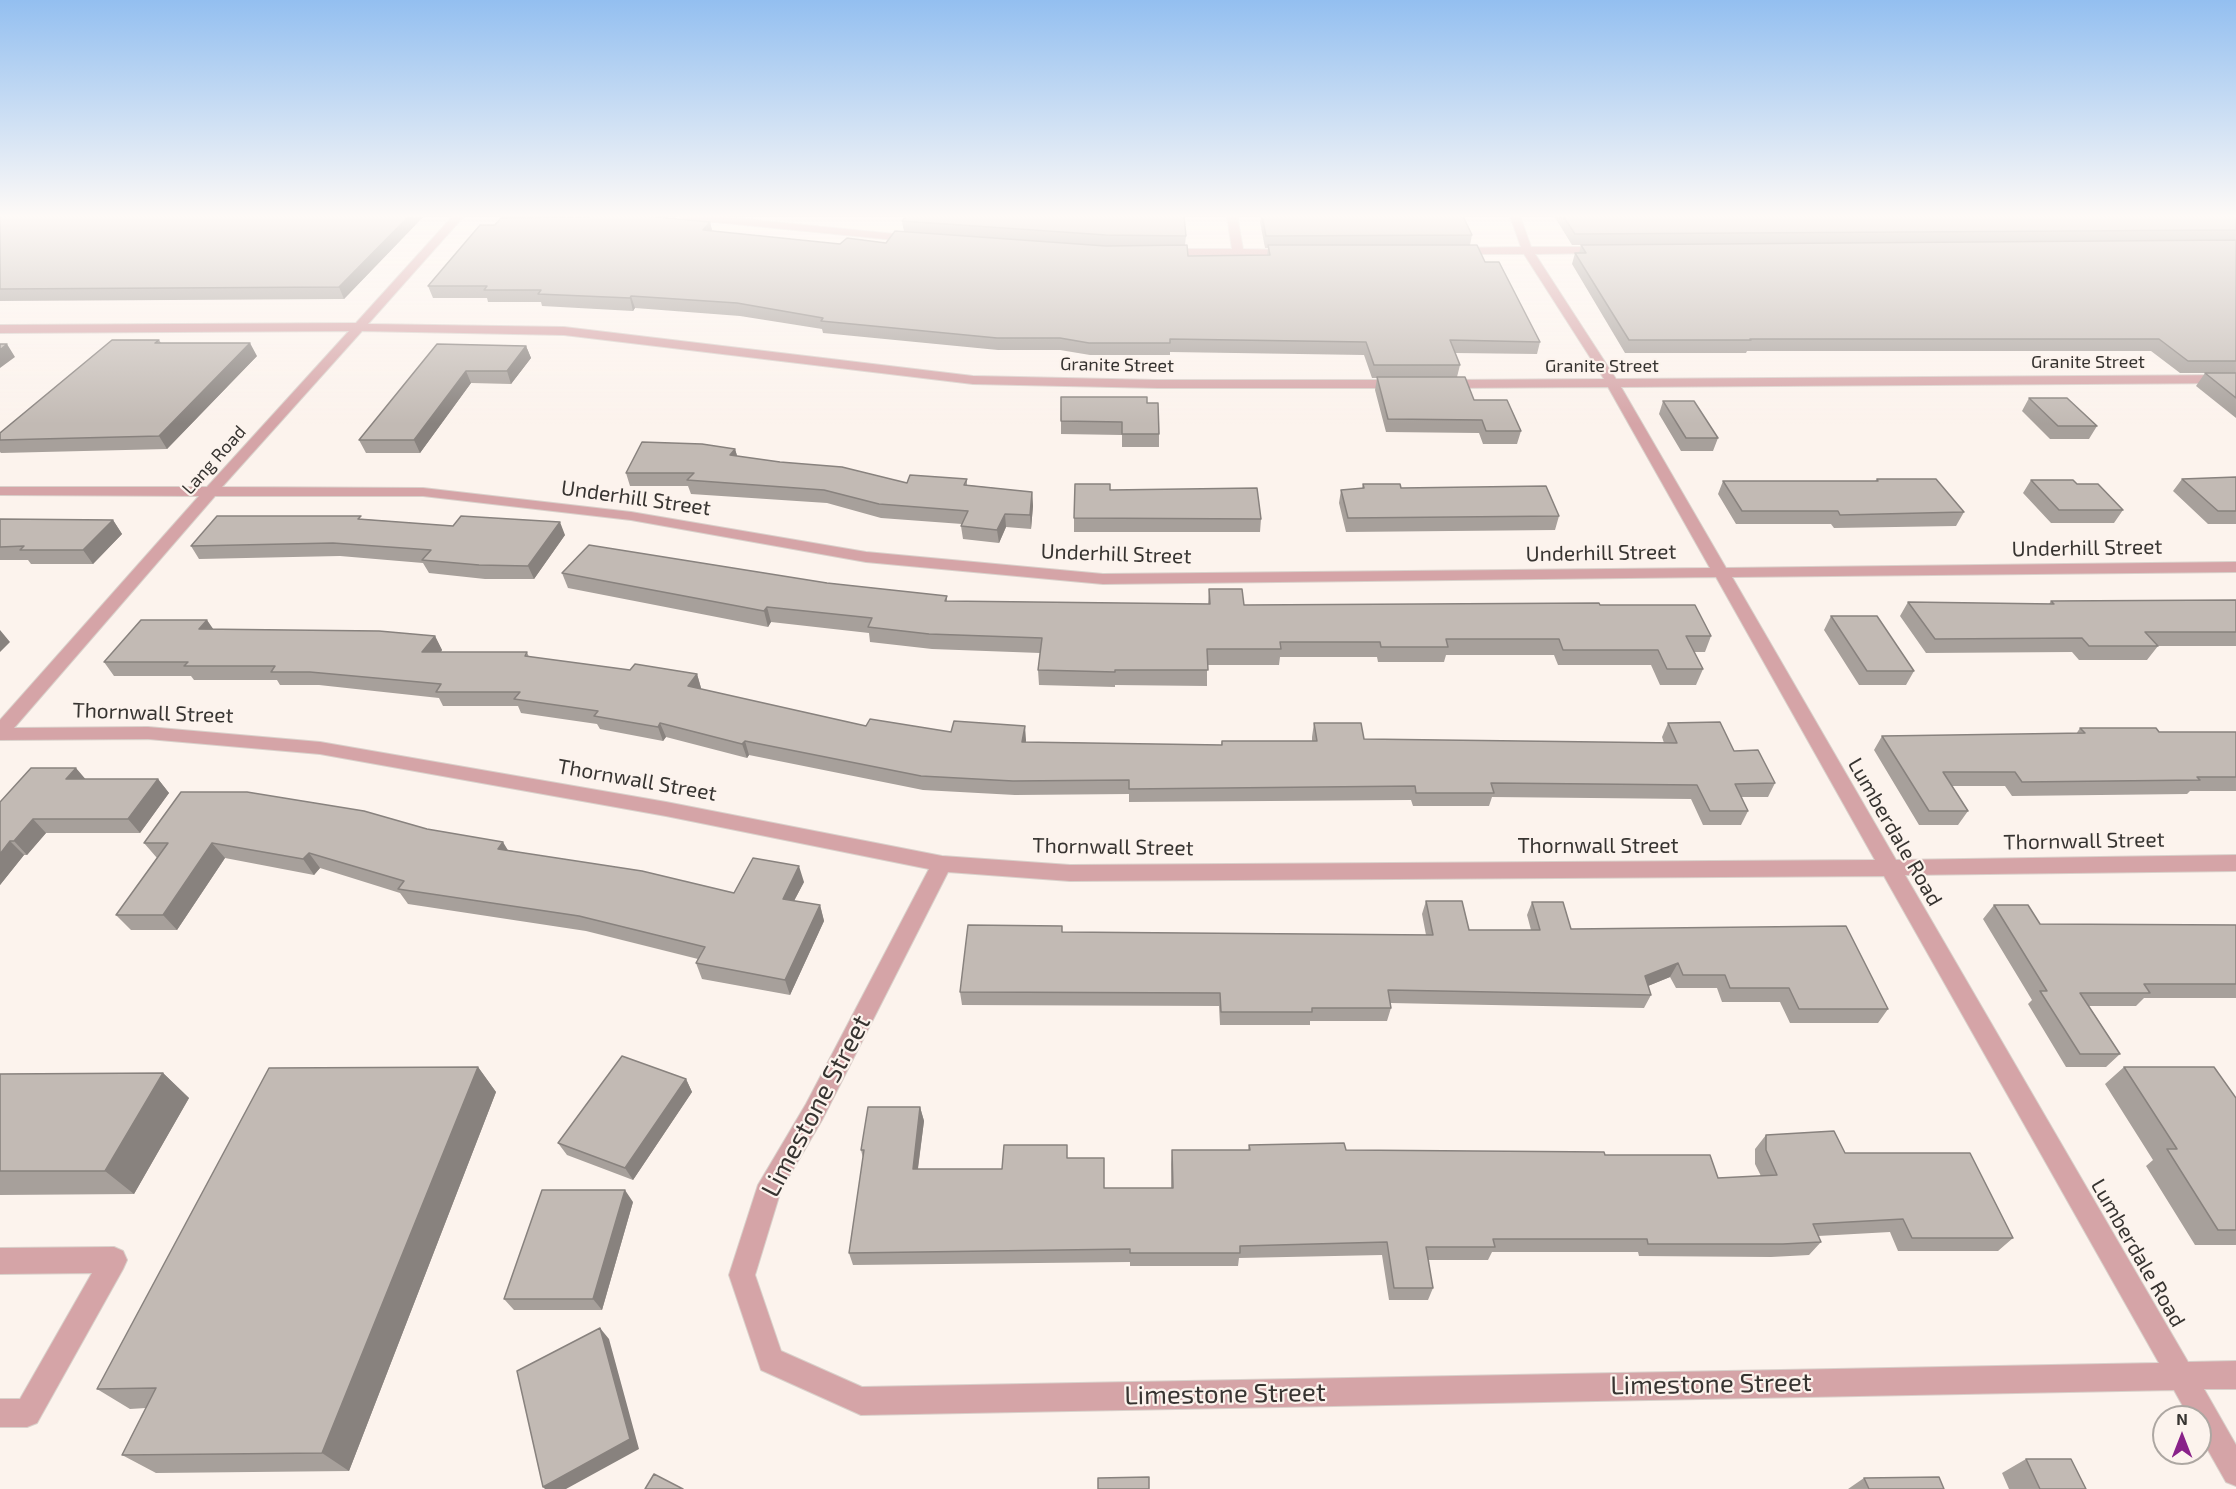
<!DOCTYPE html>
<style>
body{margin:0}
#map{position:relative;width:2236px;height:1489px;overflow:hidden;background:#fcf3ed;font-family:"Exo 2",sans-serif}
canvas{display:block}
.north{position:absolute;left:2152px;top:1405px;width:60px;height:60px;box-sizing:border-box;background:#fcf3ed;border:2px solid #ada7a2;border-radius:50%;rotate:0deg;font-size:16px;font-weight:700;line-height:24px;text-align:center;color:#373431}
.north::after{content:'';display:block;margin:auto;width:21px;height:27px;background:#892289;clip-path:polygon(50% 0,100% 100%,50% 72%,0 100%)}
</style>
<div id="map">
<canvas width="2236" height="1489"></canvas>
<div class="north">N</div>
</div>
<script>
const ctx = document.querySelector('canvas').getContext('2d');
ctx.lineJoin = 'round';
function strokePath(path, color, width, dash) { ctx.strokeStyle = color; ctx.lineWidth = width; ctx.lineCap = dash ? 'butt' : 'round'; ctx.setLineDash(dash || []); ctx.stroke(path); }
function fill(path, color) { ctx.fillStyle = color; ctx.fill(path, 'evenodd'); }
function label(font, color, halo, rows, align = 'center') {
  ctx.font = font + ' "Exo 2",sans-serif'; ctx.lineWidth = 4.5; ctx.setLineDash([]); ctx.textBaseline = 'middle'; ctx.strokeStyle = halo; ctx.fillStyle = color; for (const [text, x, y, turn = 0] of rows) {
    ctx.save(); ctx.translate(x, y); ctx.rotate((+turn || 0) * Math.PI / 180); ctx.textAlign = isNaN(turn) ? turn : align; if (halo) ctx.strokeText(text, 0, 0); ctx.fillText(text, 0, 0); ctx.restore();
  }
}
const minor = new Path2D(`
 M453,216H464L368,324L564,327L973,376L1158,380H1400L1406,384L1400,388H1158L973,384L564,335L362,331L222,487L423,488L631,512L866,552L1103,574L1710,568L1608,387L1443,388L1437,384L1443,380L1604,379L1524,254H1455L1450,251L1455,248L1521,247L1510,216H1520L1531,247H1604L1609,250L1604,253L1535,254L1616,379L2236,375V383L1621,387L1726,568L2236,562V572L1732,577L1896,860L2236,855V871L1905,875L2188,1362L2236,1361V1389H2204L2236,1445V1486L2226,1482L2200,1436V1417H2189L2174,1390L861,1415L761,1370L729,1275L758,1185L806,1104L929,869L666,816L320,754L148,739L0,740V720L199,496L0,495V487H207L349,331L0,333V325L356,323ZM215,496H423L631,520L866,562L1103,584L1716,577L1875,860L1070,865L942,856L666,802L320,742L148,727L14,728ZM948,872L1070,881L1884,876L2159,1363L862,1387L781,1351L755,1275L781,1190L822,1120Z
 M679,216H714L915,236L920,239L915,242L684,219Z
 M1227,216H1237L1243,249L1292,250L1297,253L1292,256L1164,255L1159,252L1164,249H1232Z
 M114,1247L123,1251L127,1260L123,1269L37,1423L27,1427H0V1399H20L92,1273L0,1274V1248Z`);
strokePath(minor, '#d9d1cb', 2);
fill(minor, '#d5a4a7');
fill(new Path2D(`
 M0,216H424L344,299L0,301Z
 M1261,216H1463L1472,235L1470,245L1485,262L1540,342L1537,354L1455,353L1460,365L1457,377L1474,400L1521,431L1517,444H1483L1479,433L1386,432L1375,390L1377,378H1372L1364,355L1170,352V355H1090L1060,350H998L823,333L822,329L740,316L635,308L633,311L542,306L541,302H488L487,298H433L428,286L710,222L712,231L840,244L886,243L904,232L902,221L1186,236L1185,245L1188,256L1267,255L1268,248H1265L1260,222Z
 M1554,216H2236V373H2180L2151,351H1747L1746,353H1625L1572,264L1575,253H1579L1581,245H1572Z
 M159,340L161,343L257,356L167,449L1,453L0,452V433Z
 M437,344L526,346L531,358L511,384L471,383L420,453H366L359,440Z
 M2205,373H2236V418L2196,386Z
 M2029,398L2097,426L2089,439H2050L2022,411Z
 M1663,401L1718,438L1713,451H1681L1659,414Z
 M1147,403L1159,434V447H1122V435L1061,434V421Z
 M735,449L737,456L907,483L967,479V485L1032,492L1033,506L1031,529L1006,527L999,543L963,539L961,526L962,524L881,518L827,503L691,494L688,486H630L626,473Z
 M2236,477V524H2208L2173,491L2182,479Z
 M1877,479L1964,512L1956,526L1834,528L1831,524H1736L1718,494L1723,481H1875Z
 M2031,480L2077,484L2123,510L2114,523H2051L2023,493Z
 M1363,484L1401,488L1559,516L1555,530L1346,532L1339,503L1341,490L1362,488Z
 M1110,490L1261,519L1260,532H1074V518Z
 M0,519L113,520L122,534L93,564H31L28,560H0Z
 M362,519L565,535L534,579H485L429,573L423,563L340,556L199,559L191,546Z
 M562,573L827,583L947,596V601L1208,604L1209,589L1244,605H1600L1711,636L1705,652H1694L1703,669L1696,685H1660L1651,665H1558L1554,655H1446L1444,662H1378L1377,657H1280L1279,665H1207V686L1115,685V687L1039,685L1038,670L1040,653L932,649L870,642L869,633L771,622L768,627L568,588Z
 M2236,600V646H2158L2147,660H2079L2072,652L1926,653L1900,616L1908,602L2049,604L2051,601Z
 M1831,616L1914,671L1906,685H1859L1824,630Z
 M214,629L435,636L442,650L441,652H527L529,657L630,670L697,674L701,688L700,689L866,726L951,732L1026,740V742L1221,745L1222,741H1312V737L1314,723L1364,739L1664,743L1662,737L1668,723L1734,751L1775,783L1768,797H1741L1748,811L1741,825H1703L1691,799L1492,797L1489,806H1413L1411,800L1129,802V794L1015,795L923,790L749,755L747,758L666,737L663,741L600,729L597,724L521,713L518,706H443L439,698L319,685H280L277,680H194L191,676H114L104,662Z
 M2080,728L2159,732H2236V791H2190L2187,794L2012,796L2005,786H1952L1968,811L1958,825H1919L1874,750L1882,736L2076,734Z
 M85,779H158L169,793L140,833H46L27,855H24L0,885V802Z
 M427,829L508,850L734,893L804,882L794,901L820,905L824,921L790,995L702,979L696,963L698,959L586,931L408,904L400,893L320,868L314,875L225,858L177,930H131L116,915L157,858L144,843Z
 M1426,901L1469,930H1531L1527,915L1532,902L1571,929L1888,1009L1878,1023H1790L1780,1002H1722L1717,988H1676L1670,977L1648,986L1651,995L1644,1008L1390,1003L1391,1008L1387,1021H1310V1025H1220L1219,1006L962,1005L960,992L1062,932L1426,935L1422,914Z
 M1994,905L2040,924L2236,925V998H2144L2136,1006H2089L2120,1054L2106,1067H2066L2028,1004L2032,1000L1983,919Z
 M478,1067L496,1092L349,1471L156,1473L122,1455L146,1408L130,1409L97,1389Z
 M2124,1067L2236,1098V1245H2195L2146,1166L2153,1160L2105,1084Z
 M163,1073L189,1098L134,1194L0,1195V1074Z
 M686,1079L692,1092L633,1180L567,1155L558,1143Z
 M920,1107L924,1121L918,1169H1002L1068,1158L1104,1188H1171V1164L1172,1150H1248L1249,1145L1346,1150L1605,1155L1718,1178L1761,1176L1755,1164V1149L1766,1135L1845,1153L2013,1238L1998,1251H1898L1890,1232L1818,1236L1821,1242L1809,1255L1771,1257L1639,1256L1638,1252H1492L1488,1260H1428L1433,1288L1428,1300H1389L1382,1255L1239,1258L1238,1266H1130V1262L853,1265L849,1253L863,1158L861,1150Z
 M633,1202L602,1310H514L504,1299Z
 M2026,1459L2086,1489H2009L2002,1473Z
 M1864,1478L1944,1489H1848Z`), '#a7a09b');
fill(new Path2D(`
 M409,216H424L344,299L339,287Z
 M710,222L713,234L703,230Z
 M631,296L635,308L633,311L630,298Z
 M250,343L257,356L167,449L159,436Z
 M7,344L15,357L0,368V350Z
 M526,346L531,358L511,384L507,371Z
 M466,371L471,383L420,453L414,440Z
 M735,449L739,462L730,455Z
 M1032,492L1033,506L1031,529L1030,515Z
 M1005,514L1006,527L999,543L997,530Z
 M113,520L122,534L93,564L83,550Z
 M560,522L565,535L534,579L528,566Z
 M767,607L771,622L768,627L764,611Z
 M207,620L216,633L199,629Z
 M0,630L10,642L0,652Z
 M435,636L442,650L429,666L422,652Z
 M697,674L701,688L692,700L688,686Z
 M660,723L666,737L663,741L658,727Z
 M1025,726L1026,740L1023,756L1022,742Z
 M745,741L749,755L747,758L742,744Z
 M76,768L88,782L66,779Z
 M158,779L169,793L140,833L128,819Z
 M33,819L46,833L27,855L14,841Z
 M10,841L24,855L0,885V854Z
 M503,842L512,857L498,849Z
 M212,843L225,858L177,930L163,915Z
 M309,853L320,868L314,875L303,859Z
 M799,866L804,882L787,914L783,899Z
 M820,905L824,921L790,995L785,980Z
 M1678,963L1670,977L1638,990L1645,976Z
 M478,1067L496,1092L349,1471L322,1453Z
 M163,1073L189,1098L134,1194L105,1171Z
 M686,1079L692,1092L633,1180L625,1168Z
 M920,1107L924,1121L916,1182L913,1169Z
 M625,1190L633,1202L602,1310L593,1299Z
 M600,1328L609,1339L639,1449L566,1489H545L543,1487Z`), '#88827e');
const building = new Path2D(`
 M0,216H409L339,287L0,289Z
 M591,216H646L710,222L703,230L840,244L847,238L886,243L895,231L1106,246L1187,245L1188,256L1270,255L1268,245H1477L1485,262H1499L1540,342L1450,340L1460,365H1374L1366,342L1170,339V343H1089L1060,338H997L821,321L823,318L737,303L631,296L630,298L538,294L541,290H484L487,286H428L480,225H495L501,218L590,217Z
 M907,216H1184L1186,236L1106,235L902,221Z
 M1262,216H1463L1472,235L1266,236Z
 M1563,216H2236V230L1575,234Z
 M2236,240V361H2188L2159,339H1750L1751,340H1629L1575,253H1586L1581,245Z
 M112,340H159L155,343H250L159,436L0,440V433Z
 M0,344H7L0,350Z
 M437,344L526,346L507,371H466L414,440H359Z
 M2205,373H2236V398Z
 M1377,377H1465L1474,400H1507L1521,431H1486L1482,420L1388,419Z
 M1061,397H1147V403H1158L1159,434H1122V422L1061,421Z
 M2029,398H2067L2097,426H2058Z
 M1663,401H1694L1718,438H1686Z
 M642,442L702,444L735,449L730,455L780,462L842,467L907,483L910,475L967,479L964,485L1032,492L1030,515L1005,514L997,530L961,526L968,511L879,504L824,490L687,480L694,473H626Z
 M2236,477V511H2218L2182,479Z
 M1877,479H1936L1964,512L1840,515L1838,511H1742L1723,481H1878Z
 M2031,480H2073L2077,484H2098L2123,510H2059Z
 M1075,484H1110V490L1257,488L1261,519L1074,518Z
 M1363,484H1400L1401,488L1546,486L1559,516L1348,518L1341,490L1364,488Z
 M217,516H361L358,519L453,526L461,516L560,522L528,566L479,565L422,560L431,550L333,543L191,546Z
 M0,519L113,520L83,550H20L24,546L0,547Z
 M589,545L827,583L947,596L945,601L1210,604L1209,589H1242L1244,605L1599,603L1600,605H1695L1711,636H1686L1703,669H1667L1658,650H1563L1559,639H1446L1448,647H1381L1380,642H1280L1281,649H1207L1208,670H1115V672L1038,670L1042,638L929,634L868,627L872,618L767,607L764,611L562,573Z
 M2236,600V632H2145L2158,646H2089L2082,638L1935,639L1908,602L2054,604L2051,601Z
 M1831,616H1877L1914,671H1867Z
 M141,620H207L199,629L379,631L435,636L422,652H527L525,656L630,670L635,664L697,674L688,686L866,726L870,719L951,732L954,721L1025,726L1022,742L1222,745V741H1317L1314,723H1361L1364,739L1677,743L1668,723L1720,722L1734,751L1758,750L1775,783L1735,784L1748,811H1710L1697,785L1491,783L1494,793H1416L1415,786L1129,789V780L1013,781L921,776L745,741L742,744L660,723L658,727L594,716L598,711L514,699L520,692H436L441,684L310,672H271L275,666H184L188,662H104Z
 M2080,728H2156L2159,732H2236V777H2197L2200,780L2022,782L2015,772H1943L1968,811H1929L1882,736L2085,733Z
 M31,768H76L66,779H158L128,819H33L14,841H10L0,854V802Z
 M181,792H247L364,811L427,829L503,842L498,849L642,871L734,893L753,858L799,866L783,899L820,905L785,980L696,963L705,947L579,916L398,889L404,881L309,853L303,859L212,843L163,915H116L168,843H144Z
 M1426,901H1462L1469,930H1540L1532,902H1563L1571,929L1846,926L1888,1009H1799L1789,988H1730L1725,975H1683L1678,963L1645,976L1651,995L1388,990L1391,1008H1312V1012H1221L1220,993L960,992L968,925L1062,926V932L1433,935Z
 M1994,905H2028L2040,924L2236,925V984H2144L2150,993H2080L2120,1054H2080L2040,991H2047Z
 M622,1056L686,1079L625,1168L558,1143Z
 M478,1067L322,1453L122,1455L156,1388L97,1389L269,1068Z
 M2124,1067H2214L2236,1098V1230H2218L2167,1149H2177Z
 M163,1073L105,1171H0V1074Z
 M868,1107H920L913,1169H1002L1004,1145H1067V1158H1104V1188H1173L1172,1150H1250L1249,1145L1344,1143L1346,1150L1604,1152L1605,1155H1710L1718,1178L1777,1175L1766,1150V1135L1834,1131L1845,1153H1970L2013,1238H1912L1903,1219L1813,1224L1821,1242L1783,1244H1648L1647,1239H1493L1495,1247H1426L1433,1288H1394L1387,1242L1240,1246V1253H1130V1249L849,1253L864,1150H861Z
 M542,1190H625L593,1299H504Z
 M600,1328L630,1439L543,1487L517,1371Z
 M2026,1459H2071L2086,1489H2040Z
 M654,1474L683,1489H645Z
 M1149,1477V1489H1098V1478Z
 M1939,1477L1944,1489H1869L1864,1478Z`);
fill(building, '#c2bab4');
strokePath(building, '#88827e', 1.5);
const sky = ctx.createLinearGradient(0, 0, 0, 424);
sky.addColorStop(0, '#93bff0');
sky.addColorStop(0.51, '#fefaf7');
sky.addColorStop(1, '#fefaf700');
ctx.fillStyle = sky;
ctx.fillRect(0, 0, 2236, 424);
label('18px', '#373431', '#fcf3ed', [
 ["Granite Street",2088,362],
 ["Granite Street",1117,365,1],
 ["Granite Street",1602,366],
 ["Lang Road",214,460,-48]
]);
label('21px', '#373431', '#fcf3ed', [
 ["Underhill Street",636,498,8],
 ["Underhill Street",2087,548,-1],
 ["Underhill Street",1601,553,-1],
 ["Underhill Street",1116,554,2],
 ["Thornwall Street",153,713,2],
 ["Thornwall Street",637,780,10],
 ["Lumberdale Road",1895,832,60],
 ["Thornwall Street",2084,841,-1],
 ["Thornwall Street",1598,846],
 ["Thornwall Street",1113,847,1],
 ["Lumberdale Road",2138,1253,60]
]);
label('26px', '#373431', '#fcf3ed', [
 ["Limestone Street",816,1106,-62],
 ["Limestone Street",1711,1384,-1],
 ["Limestone Street",1225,1394,-1]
]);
</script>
